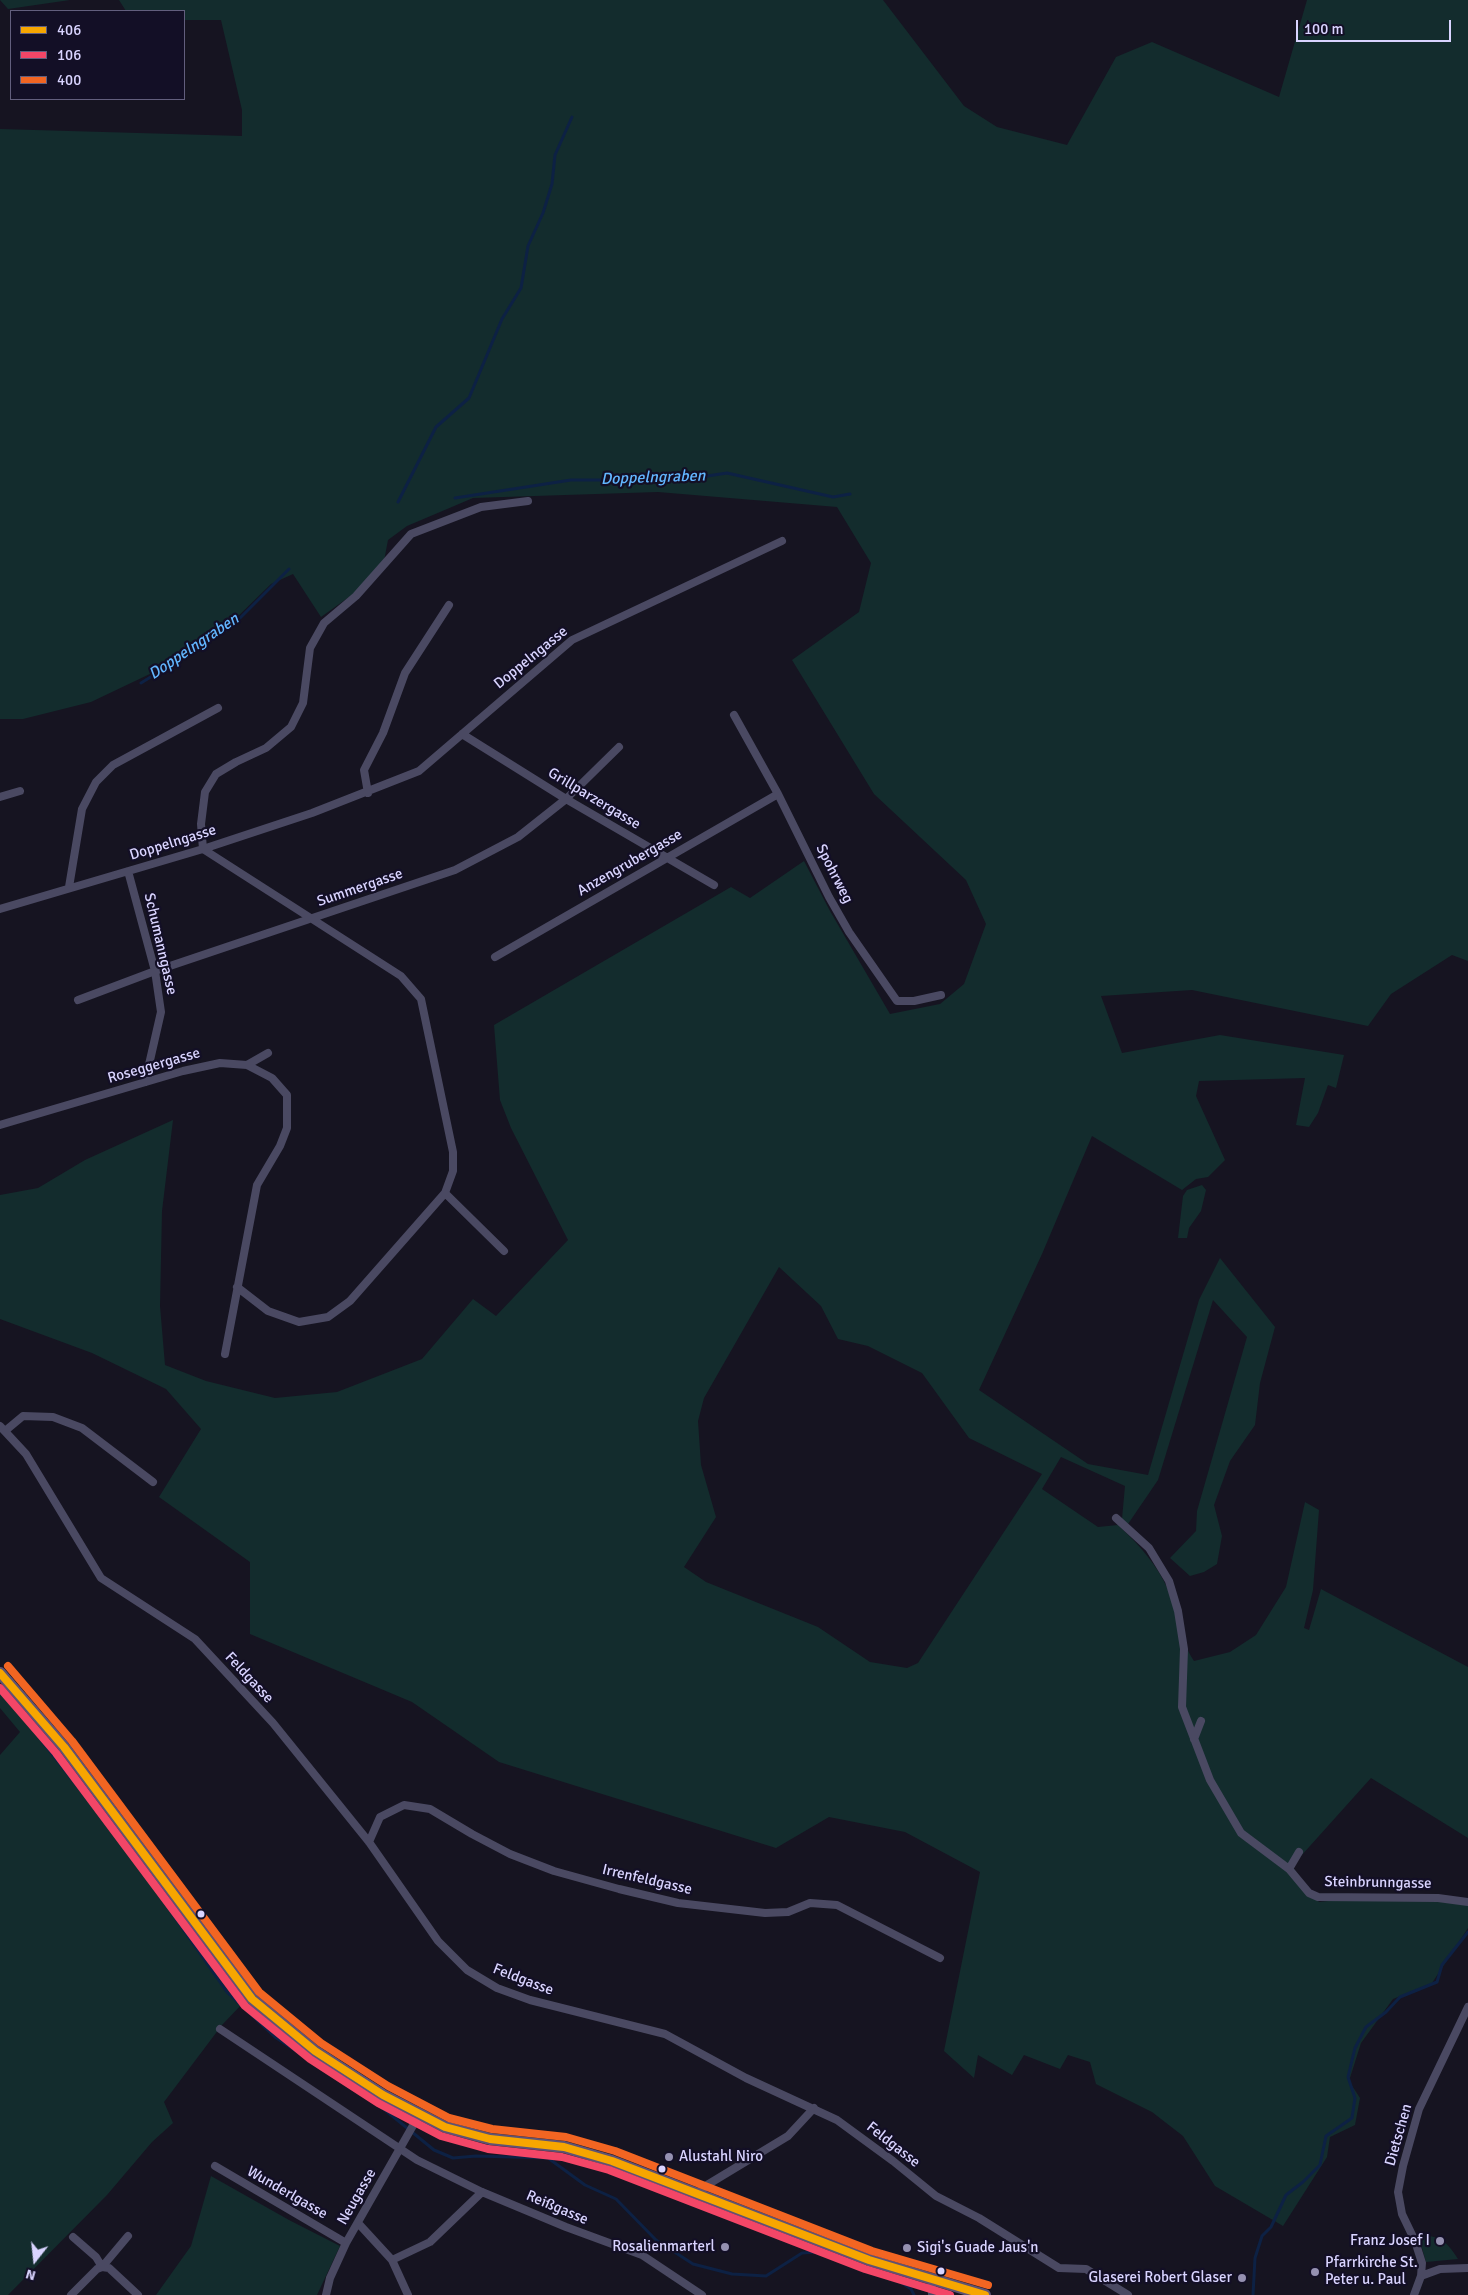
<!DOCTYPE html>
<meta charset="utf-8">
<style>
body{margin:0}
#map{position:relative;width:1468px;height:2295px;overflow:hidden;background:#161421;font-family:Signika,sans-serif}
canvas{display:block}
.legend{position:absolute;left:10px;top:10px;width:175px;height:90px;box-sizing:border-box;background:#130f26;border:1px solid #625e7d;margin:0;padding:6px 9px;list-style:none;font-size:15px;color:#d9d4ff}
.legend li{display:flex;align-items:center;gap:10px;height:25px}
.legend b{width:25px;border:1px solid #625e7d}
.north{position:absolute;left:10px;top:2235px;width:50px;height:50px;-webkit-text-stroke:4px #130f26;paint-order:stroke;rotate:196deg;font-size:14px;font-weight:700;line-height:20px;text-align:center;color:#d9d4ff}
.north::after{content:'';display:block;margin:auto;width:18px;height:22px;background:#d9d4ff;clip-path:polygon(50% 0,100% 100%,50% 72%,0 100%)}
.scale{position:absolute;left:1296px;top:20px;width:155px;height:22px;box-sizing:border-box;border:2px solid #d9d4ff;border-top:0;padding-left:6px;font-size:15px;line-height:18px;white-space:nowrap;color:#d9d4ff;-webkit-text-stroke:4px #130f26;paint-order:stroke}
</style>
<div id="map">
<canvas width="1468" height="2295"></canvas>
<ul class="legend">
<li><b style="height:6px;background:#f7a600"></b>406</li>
<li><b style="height:6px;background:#f34667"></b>106</li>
<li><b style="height:6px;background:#f26522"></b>400</li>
</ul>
<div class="north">N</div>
<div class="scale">100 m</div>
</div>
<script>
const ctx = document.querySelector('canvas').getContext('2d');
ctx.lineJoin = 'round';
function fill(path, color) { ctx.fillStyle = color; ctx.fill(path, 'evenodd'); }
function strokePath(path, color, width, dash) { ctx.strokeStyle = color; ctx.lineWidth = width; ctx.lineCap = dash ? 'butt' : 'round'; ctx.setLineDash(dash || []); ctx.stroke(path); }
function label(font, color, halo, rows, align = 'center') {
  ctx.font = font + ' Signika,sans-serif'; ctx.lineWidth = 4.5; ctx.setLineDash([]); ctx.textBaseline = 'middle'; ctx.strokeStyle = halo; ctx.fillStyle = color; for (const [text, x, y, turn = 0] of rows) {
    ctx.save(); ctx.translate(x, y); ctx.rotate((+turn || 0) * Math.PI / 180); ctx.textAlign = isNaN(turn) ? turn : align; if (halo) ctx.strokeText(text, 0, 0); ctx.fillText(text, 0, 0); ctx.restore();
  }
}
fill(new Path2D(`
 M0,0H70L8,9Z
 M119,0H883L964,106L997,127L1067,145L1116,57L1152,42L1279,97L1307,0H1468V961L1452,955L1391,994L1368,1026L1192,990L1101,996L1122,1053L1220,1035L1344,1055L1336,1088L1328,1085L1318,1113L1309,1127L1296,1125L1305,1078L1199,1081L1196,1096L1225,1160L1208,1177L1196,1179L1182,1190L1092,1136L1042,1254L979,1390L1088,1464L1148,1475L1199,1300L1220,1258L1275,1327L1260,1383L1255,1425L1230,1461L1214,1505L1222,1536L1217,1564L1204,1572L1190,1576L1170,1558L1196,1531L1197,1511L1247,1337L1213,1300L1158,1480L1128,1524L1122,1519L1125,1486L1061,1457L1042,1489L1098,1527L1118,1525C1139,1545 1158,1565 1169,1592C1179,1615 1180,1640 1194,1661L1230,1652L1256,1635L1286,1587L1305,1502L1319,1510L1313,1590L1304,1628L1309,1630L1321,1589L1468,1667V1838L1371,1778L1292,1866L1319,1902C1368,1895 1419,1897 1468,1904V1928L1452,1953L1432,1983L1393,1999L1361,2043L1349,2081L1360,2098L1355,2125L1330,2137L1327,2157L1283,2226L1215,2186L1183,2136L1152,2112L1096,2084L1090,2062L1068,2055L1060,2069L1024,2055L1012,2075L978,2055L974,2078L944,2051L980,1872L905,1832L829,1817L776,1848L499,1762L412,1702L250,1634V1562L159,1497L201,1429L166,1389L92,1353L0,1319V1195L38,1188L85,1160L173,1120L162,1211L160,1306L165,1365L206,1381L275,1398L337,1392L422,1359L473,1299L496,1316L568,1240L511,1128L500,1100L494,1025L731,887L750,898L804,861L830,911L890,1014L940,1004L964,984L986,924L966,880L874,794L792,660L859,612L871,563L837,507L658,492L473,498L407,526L388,540L384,561L356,592L321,617L293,574L271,584L227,627L154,672L91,702L23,719H0V129L242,136V110L221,20H184V11H126ZM779,1267L821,1306L838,1339L868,1346L922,1373L969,1438L1042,1474L918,1663L907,1668L870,1662L818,1627L706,1582L684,1567L716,1517L701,1465L698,1421L704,1398Z
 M1202,1185L1206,1190L1201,1211L1189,1228L1187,1238H1178L1183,1196L1187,1190Z
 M0,1687L49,1742L243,2003L222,2025L164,2102L173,2123L152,2142L107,2195L8,2295H0V1755L20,1732L0,1708Z
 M211,2176L289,2220L340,2246L317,2295H156L191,2246Z
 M1418,2235C1440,2236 1446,2240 1458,2259L1426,2262Z`), '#132c2d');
strokePath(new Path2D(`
 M455,498L571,480H681L727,473L833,497L850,494
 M398,502L436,427L469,398L502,319L521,288L528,246L543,213L552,184L555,155L572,117
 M141,683L231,627L289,569
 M0,1692L21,1714L82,1792L151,1883L227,1992L275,2037L385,2110L434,2150L453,2158L476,2156L548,2158L585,2185L616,2199L656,2240L693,2264L732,2274L766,2276L802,2253L816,2252L899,2281L911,2289L914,2295
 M1253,2295L1255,2258L1262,2236L1271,2227L1286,2195L1303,2182L1320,2165L1326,2136L1352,2118L1355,2098L1348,2077L1355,2048L1366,2027L1386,2012L1400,1997L1437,1982L1442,1965L1468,1932`), '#0d2144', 3);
strokePath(new Path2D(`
 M734,715L778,794L829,897L849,932L897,1001H914L941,995
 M462,734L566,799L714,885
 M368,793L364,770L383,733L405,673L449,605
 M0,797L20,791
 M128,871L155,971L161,1012L145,1082
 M69,887L82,809L96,782L113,765L218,708
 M0,909L203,849L312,813L419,771L572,640L782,541
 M495,957L778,794
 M78,1000L155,971L455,870L518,837L566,799L619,747
 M247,1065L268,1053
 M0,1125L183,1071L220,1063L247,1065L272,1078L287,1095V1128L280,1146L257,1185L225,1354
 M445,1193L504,1251
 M237,1287L268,1311L299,1322L328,1317L350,1301L445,1193L453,1171V1152L421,999L401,976L203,849L201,824L205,792L216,774L236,762L266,748L291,727L303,703L310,648L324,623L356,596L411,534L481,507L528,501
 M0,1426L26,1454L101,1578L195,1639L273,1723L369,1842L438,1941L467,1970L497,1988L530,2000L665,2034L746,2078L837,2120L893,2161L936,2196L979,2218L1059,2268L1086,2269L1128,2295
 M5,1431L23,1416L53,1417L82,1428L153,1482
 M1116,1518L1149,1548L1169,1581L1178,1611L1184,1649L1182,1707L1210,1780L1241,1833L1289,1869L1309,1893L1318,1897L1438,1898L1468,1902
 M1194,1739L1201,1721
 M369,1842L380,1817L404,1805L430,1809L472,1834L510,1854L554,1871L619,1889L678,1903L765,1913L788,1912L810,1903L837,1905L940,1958
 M1289,1869L1299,1852
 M220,2029L417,2160L482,2192L566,2227L642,2255L702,2295
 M215,2166L346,2243
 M697,2193L707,2185L788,2136L814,2108
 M358,2223L392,2260L408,2295
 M73,2237L96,2257L102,2267L109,2268L138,2295
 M392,2260L430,2242L482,2192
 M1421,2276L1440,2269L1468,2268
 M932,2280V2295
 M71,2295L97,2269L102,2267L128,2236
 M326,2295L330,2278L346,2243L419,2115
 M1414,2295L1421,2276L1422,2263L1415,2241L1402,2214L1398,2192L1403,2166L1419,2109L1468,2007`), '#4a4962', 8);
strokePath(new Path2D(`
 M0,1673L64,1747L252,1999L315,2051L341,2068L383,2095L445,2127L490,2139L564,2147L612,2161L869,2260L985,2295`), '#5e5373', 12);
strokePath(new Path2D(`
 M0,1673L64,1747L252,1999L315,2051L383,2095L445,2127L490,2139L564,2147L612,2161L869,2260L985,2295`), '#f7a600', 8);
strokePath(new Path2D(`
 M0,1688L56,1753L245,2006L310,2059L378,2103L441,2136L488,2149L562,2157L609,2170L865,2269L950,2295`), '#f34667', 8);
strokePath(new Path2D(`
 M8,1666L72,1741L259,1992L321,2043L388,2086L449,2118L492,2129L566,2137L615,2151L872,2251L988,2285`), '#f26522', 8);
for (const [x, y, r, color] of [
 [201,1914,4.5,"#d9d4ff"],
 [669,2157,5,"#9591b1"],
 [662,2169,4.5,"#d9d4ff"],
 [1440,2241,5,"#9591b1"],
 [725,2247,5,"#9591b1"],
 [907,2248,5,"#9591b1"],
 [941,2271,4.5,"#d9d4ff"],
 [1315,2272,5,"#9591b1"],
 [1242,2278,5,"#9591b1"]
]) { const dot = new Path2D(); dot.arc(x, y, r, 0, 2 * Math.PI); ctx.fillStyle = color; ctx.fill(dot); strokePath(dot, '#130f26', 2); }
label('15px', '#d9d4ff', '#130f26', [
 ["Doppelngasse",531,658,-39],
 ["Grillparzergasse",594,799,31],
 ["Doppelngasse",173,843,-17],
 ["Anzengrubergasse",630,863,-30],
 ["Spohrweg",834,874,63],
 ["Summergasse",360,888,-19],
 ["Schumanngasse",160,944,77],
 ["Roseggergasse",154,1066,-16],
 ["Feldgasse",249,1678,47],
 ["Irrenfeldgasse",647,1880,13],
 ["Steinbrunngasse",1378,1883,1],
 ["Feldgasse",523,1980,21],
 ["Dietschen",1399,2135,-74],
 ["Feldgasse",893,2145,38],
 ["Wunderlgasse",287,2193,30],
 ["Neugasse",357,2197,-60],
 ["Reißgasse",557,2208,23]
]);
label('15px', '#d9d4ff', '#130f26', [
 ["Alustahl Niro",679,2157],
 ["Franz Josef I",1430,2241,"right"],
 ["Rosalienmarterl",715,2247,"right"],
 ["Sigi's Guade Jaus'n",917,2248],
 ["Pfarrkirche St.",1325,2263],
 ["Peter u. Paul",1325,2280],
 ["Glaserei Robert Glaser",1232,2278,"right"]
], 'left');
label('italic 16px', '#62b6ff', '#130f26', [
 ["Doppelngraben",653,478,-2],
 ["Doppelngraben",194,647,-34]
]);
</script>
